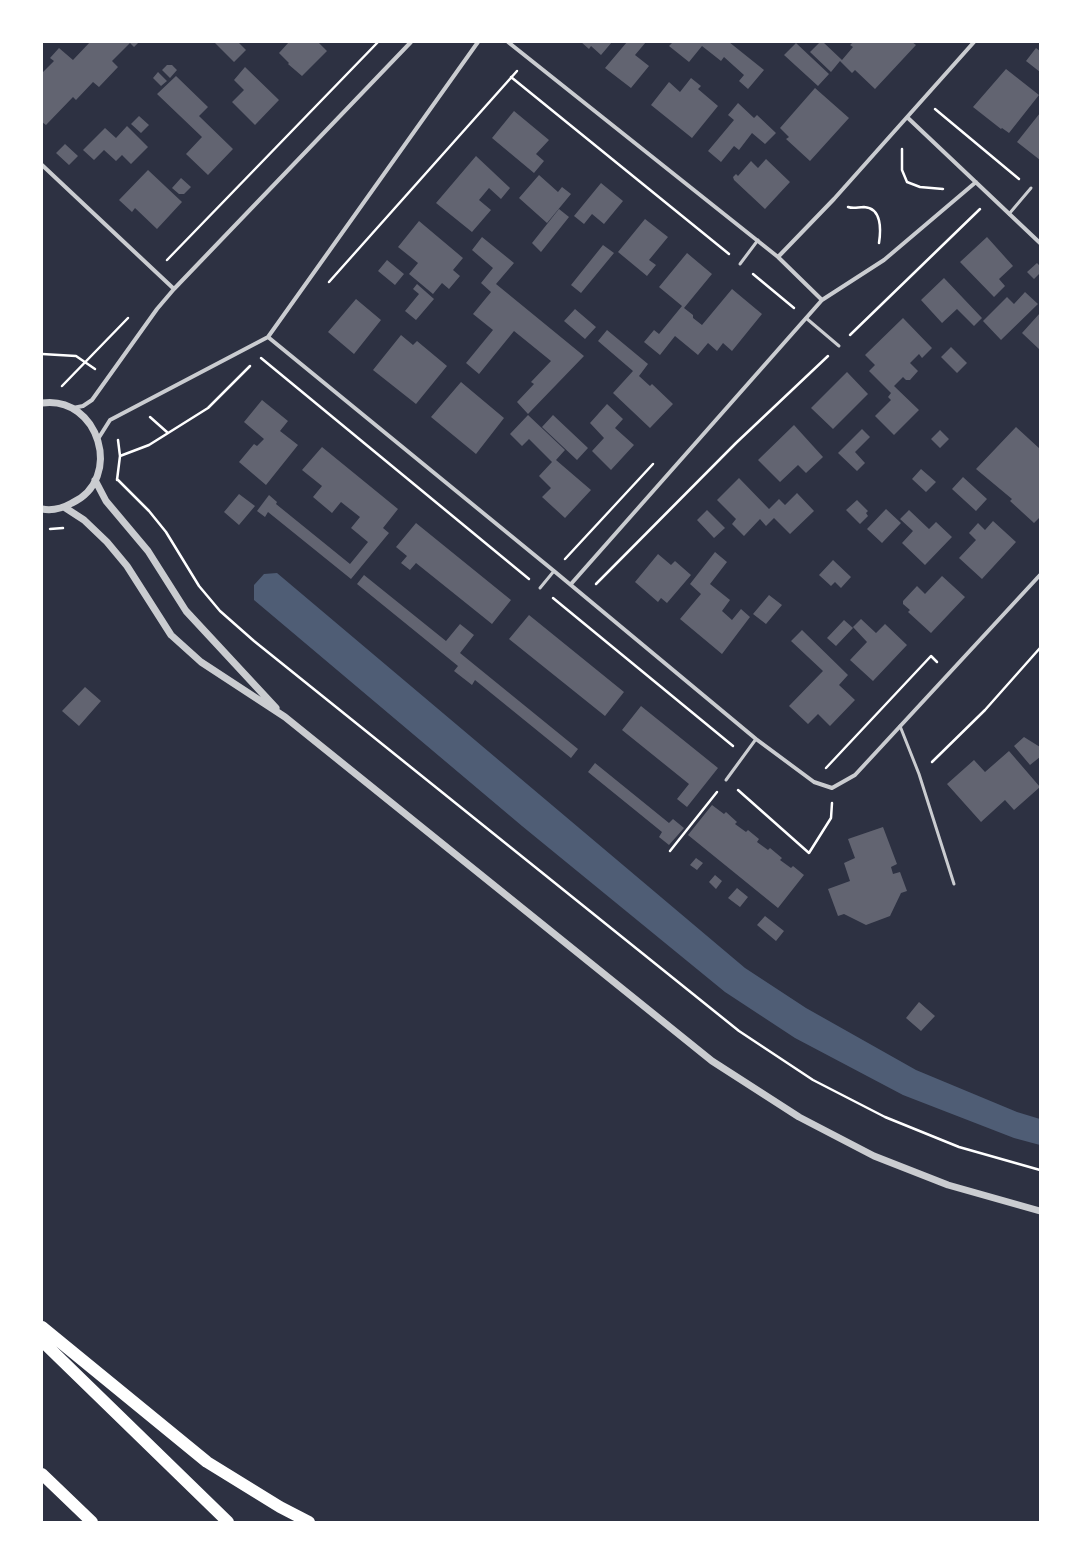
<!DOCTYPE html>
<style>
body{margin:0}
#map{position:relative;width:1082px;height:1564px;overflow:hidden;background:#2d3142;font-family:"Asap Condensed",sans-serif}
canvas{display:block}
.frame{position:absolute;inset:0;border:43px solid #fff;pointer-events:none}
</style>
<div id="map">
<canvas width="1082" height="1564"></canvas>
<div class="frame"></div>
</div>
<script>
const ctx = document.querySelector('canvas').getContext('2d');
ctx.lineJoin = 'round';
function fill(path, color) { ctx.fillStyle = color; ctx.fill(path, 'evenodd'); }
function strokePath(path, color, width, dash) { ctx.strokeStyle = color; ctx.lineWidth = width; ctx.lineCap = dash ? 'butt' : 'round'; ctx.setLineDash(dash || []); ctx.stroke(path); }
fill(new Path2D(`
 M277,573L745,968L806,1008L916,1070L1017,1112L1040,1119V1145L1014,1138L903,1095L795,1038L725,992L522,826L254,600V585L264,574Z`), '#4f5d75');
fill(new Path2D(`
 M90,42H139L134,47L130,43L112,61L118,67L99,87L93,82L76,100L73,97L46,125L42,122V73L54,61L50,58L59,48L73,60Z
 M214,42H238L246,50L234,62Z
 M289,42H318L327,51L302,76L288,64L289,63L279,53Z
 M581,42H612L601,55L591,46L589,49Z
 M627,42H646L635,55L649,66L631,88L605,68Z
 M673,42H729L764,70L748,89L739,81L744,75L724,57L721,61L702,46L689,62L669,46Z
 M820,42H823L842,60L853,47L850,45L853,42H912L916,45L875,89L855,70L852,73L840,61L831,72L810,52Z
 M796,43L829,74L818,86L784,55Z
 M1036,48L1040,51V72L1026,61Z
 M167,65H172L177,70L170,78L162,70Z
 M245,67L279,100L255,125L232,102L244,90L234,80Z
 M1006,69L1039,95L1009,133L1002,128L1001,129L973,107Z
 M158,72L167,81L161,86L153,78Z
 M176,76L208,107L199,116L233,149L208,175L186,154L202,137L157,94Z
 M691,78L701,86L698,89L718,106L692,138L651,105L669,82L680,92Z
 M815,88L849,118L810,161L786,139L789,137L780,128Z
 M738,103L754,118L757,115L776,133L765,144L752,133L739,150L734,146L721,162L708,151L734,120L728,115Z
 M514,111L549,140L536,154L544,161L534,173L492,138Z
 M1040,113V160L1017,142Z
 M139,116L149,125L141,133L131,124Z
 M127,126L148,147L131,164L122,155L116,161L104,150L94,160L83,150L105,128L116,138Z
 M65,144L78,156L69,165L56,153Z
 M476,156L510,188L501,199L489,188L479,200L491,210L472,232L436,203Z
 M766,159L790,182L765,209L734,180L733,177L736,174L738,176L751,161L758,168Z
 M148,170L182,202L157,229L135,208L132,212L119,200Z
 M539,175L558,192L562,187L571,194L547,223L519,198Z
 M181,178L191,187L184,194H179L172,188Z
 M601,183L623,201L604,224L592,214L584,224L574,216Z
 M559,209L569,217L541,252L532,243Z
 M645,219L668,237L649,260L656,265L647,276L618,252Z
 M419,221L463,258L453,270L460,276L449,289L442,283L433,294L409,274L418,263L398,247Z
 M482,237L514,263L496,284L584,356L528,414L517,402L534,384L531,382L551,361L514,331L479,374L466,363L493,330L473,314L491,292L481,283L493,268L472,250Z
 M987,237L1013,266L999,279L1005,286L994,297L960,262Z
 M603,245L614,253L581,293L571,285Z
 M687,253L712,274L684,308L693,315V318L702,325L732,289L762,314L732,351L723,343L717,351L708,343L698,355L675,336L660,355L644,342L654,330L659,334L682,306L659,287Z
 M387,260L404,274L395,285L378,271Z
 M1037,263L1040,266V273L1034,279L1027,272Z
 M944,278L982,318L974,326L957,309L942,323L921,300Z
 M417,284L434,299L416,320L405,311L419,294L413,289Z
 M1025,292L1038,304L1001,340L983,321L1007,297L1014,304Z
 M356,299L381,320L354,354L328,332Z
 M575,309L596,327L585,339L564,321Z
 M1040,313V350L1022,333Z
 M903,318L932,348L922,358L919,354L910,363L918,371L910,380H906L903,377L894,386L919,410L894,435L875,416L891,400L888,397L891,393L869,371L875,365L865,355Z
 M607,330L648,364L639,376L650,386L652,384L673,404L650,428L613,393L633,371L598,341Z
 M401,335L413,345L417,341L447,366L416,404L373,370Z
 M951,347L967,363L957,373L941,357Z
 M847,372L868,394L833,429L811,408Z
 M461,382L504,418L476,454L431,417Z
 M262,400L288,421L280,431L298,445L266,485L239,462L254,444L257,446L264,439L244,422Z
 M607,404L623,419L615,428L634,445L611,470L592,451L604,438L590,423Z
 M528,415L565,450L556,460L591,490L565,518L542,497L551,488L539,476L552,462L529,439L522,446L510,434Z
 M553,415L588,448L577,460L542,427Z
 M794,425L823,457L806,473L798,465L780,482L758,460Z
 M1016,427L1040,449V517L1034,523L1010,501L1012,499L976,469Z
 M862,429L870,437L855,452L865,463L857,471L838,453Z
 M940,430L949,439L940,448L931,439Z
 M322,447L398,509L383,528L389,533L351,579L268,512L265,517L257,511L269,495L277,502L276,504L350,564L368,542L351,528L360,517L341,502L332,513L313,497L322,486L302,470Z
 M921,469L936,482L926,492L912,479Z
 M963,477L987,499L976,511L952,489Z
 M739,478L769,509L779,499L785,505L797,493L814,511L790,534L774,518L766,526L760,519L744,536L732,524L736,519L717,500Z
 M239,494L255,506L239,525L224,512Z
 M857,500L868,511L866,513L868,516L860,524L846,510Z
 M886,509L901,523L882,543L867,529Z
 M707,510L725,528L714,538L697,520Z
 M909,510L929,529L936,522L952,537L925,565L902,543L913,531L900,519Z
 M993,521L1016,542L982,579L959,558L976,540L969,533L978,523L985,530Z
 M416,523L511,600L492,624L416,563L410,570L401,563L407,556L396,547Z
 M715,552L727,562L710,584L730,600L722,611L732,620L741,609L750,617L722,654L680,619L701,594L690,584Z
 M658,554L671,565L675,561L691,575L667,603L661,598L658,602L635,582Z
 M833,560L851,577L841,588L835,582L831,586L819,575Z
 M364,575L446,641L460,624L474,635L460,653L578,749L571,758L475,680L472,685L454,671L458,666L357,584Z
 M942,576L965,597L931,633L908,612L910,610L903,604V601L917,586L925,594Z
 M769,595L782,605L766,624L753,614Z
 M529,615L624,692L605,716L509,639Z
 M861,619L876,633L885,624L907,645L873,681L850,660L867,642L853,627Z
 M844,620L853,628L836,646L827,638Z
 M802,630L848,675L839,685L855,700L830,726L818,714L808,724L789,706L823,671L791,641Z
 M85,687L101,701L79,726L62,711Z
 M641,706L718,768L687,807L677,799L689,784L622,730Z
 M1024,737L1040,747V757L1030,765L1014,746Z
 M1009,751L1040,787L1014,810L1005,800L981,822L947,784L974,760L985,772Z
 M595,763L669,823L673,819L684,828L669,845L659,837L662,832L588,772Z
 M712,805L724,814L726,812L737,822L735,824L746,832L748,830L759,839L757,842L768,850L770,848L782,858L780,860L791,868L793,866L804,875L778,908L688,835Z
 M883,827L897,864L891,867L893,874L900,872L907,891L901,893L890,916L866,925L844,914L838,916L828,889L850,881L844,863L855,858L848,839Z
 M696,858L703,863L697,870L690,865Z
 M715,875L722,881L716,889L709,882Z
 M737,888L748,897L740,907L728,898Z
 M765,916L784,931L776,941L757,925Z
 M919,1002L935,1016L921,1031L906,1018Z`), '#626471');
strokePath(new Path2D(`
 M511,77L729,254
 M935,109L1019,179
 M902,149V170L907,182L920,187L943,189
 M848,207C854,209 858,207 864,207C882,208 881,230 879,243
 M167,260L378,42
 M753,274L794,308
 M329,282L517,71
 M850,335L980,209
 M42,354L76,356L95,369
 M261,358L529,579
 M62,386L128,318
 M150,417L168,433
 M120,456L149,445L208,408L250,366
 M117,479L149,511L166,532L199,586L220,611L254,641L739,1031L813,1080L885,1117L959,1147L1040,1170
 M117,480L120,456L118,440
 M50,529L63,528
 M565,559L653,464
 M596,584L736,443L828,356
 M553,598L733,746
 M932,762L985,710L1040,648
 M826,768L931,656L937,662
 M738,790L809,853L831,818L832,803
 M670,851L717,792`), '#fff', 2.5);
strokePath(new Path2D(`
 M1009,214L1031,188
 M740,264L758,240
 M806,318L839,346
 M540,588L554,571
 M900,726L919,774L954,884
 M726,780L756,739`), '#caccd0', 3);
strokePath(new Path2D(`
 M508,42L778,257L822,300
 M908,118L1040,243
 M42,165L174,289
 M778,257L834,199L974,42
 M268,337L554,571L756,739L814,782L832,788L855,775L1040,575
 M73,408L83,406L92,400L157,309L174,289L411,42
 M98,439L110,420L268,337L478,42
 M571,584L822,300L884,260L976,182`), '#caccd0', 4);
strokePath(new Path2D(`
 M42,403C99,395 124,479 72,503C63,508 52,511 42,509
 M95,480L106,501L148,551L186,611L276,708
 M64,507L84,520L107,542L127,566L171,635L201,662L285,717L712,1061L799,1117L874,1156L948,1185L1040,1211`), '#caccd0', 7);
strokePath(new Path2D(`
 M42,1327L207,1462L280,1507L309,1522
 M42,1341L228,1522
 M42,1474L92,1522`), '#fff', 12);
</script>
